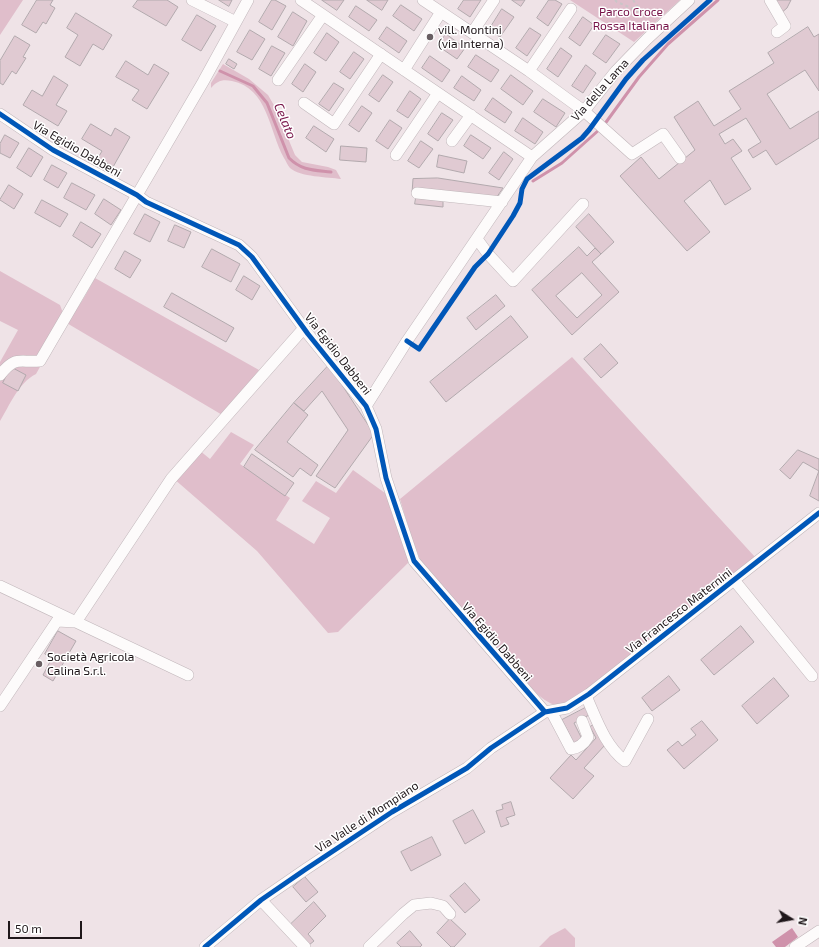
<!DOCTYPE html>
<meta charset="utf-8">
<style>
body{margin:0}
#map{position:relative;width:819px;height:947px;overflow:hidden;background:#efe3e7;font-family:"Exo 2",sans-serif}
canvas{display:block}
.north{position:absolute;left:771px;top:899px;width:40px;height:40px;-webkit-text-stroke:3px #fff;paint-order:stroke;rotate:101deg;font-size:11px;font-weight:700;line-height:16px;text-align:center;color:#1f171a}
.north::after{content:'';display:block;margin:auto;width:14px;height:18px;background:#1f171a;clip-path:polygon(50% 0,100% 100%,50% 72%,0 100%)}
.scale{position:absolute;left:8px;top:921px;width:74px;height:18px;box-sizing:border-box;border:2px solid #1f171a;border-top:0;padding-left:5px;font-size:12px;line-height:14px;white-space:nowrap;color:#1f171a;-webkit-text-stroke:3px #fff;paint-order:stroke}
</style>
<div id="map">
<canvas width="819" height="947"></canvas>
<div class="north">N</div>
<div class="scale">50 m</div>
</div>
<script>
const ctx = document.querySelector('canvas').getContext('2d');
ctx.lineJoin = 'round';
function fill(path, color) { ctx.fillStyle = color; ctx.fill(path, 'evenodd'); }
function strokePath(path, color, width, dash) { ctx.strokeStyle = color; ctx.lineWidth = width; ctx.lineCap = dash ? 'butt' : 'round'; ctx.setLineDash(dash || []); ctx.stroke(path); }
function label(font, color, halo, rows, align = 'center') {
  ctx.font = font + ' "Exo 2",sans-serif'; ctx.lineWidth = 3; ctx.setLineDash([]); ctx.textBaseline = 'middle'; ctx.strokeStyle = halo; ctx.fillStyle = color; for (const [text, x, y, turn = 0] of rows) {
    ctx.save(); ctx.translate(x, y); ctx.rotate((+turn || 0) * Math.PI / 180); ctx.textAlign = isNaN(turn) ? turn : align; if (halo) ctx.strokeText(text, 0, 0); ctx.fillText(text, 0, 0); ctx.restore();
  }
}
fill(new Path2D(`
 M0,0H23L0,35Z
 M570,0H680L634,42Z
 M223,64L249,79L268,95L275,107L295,155L302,162L328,167L336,170L341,179C328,177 300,177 290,168C288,166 286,161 284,158C269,131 268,88 232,81C222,79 217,81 211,88V83Z
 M0,271L60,305L66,321C79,309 86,294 95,278L259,370L224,416L65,322L36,374C18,383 10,405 0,421V362L18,330L0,321Z
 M572,357L755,557L587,690C581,694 573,702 566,705C550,710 533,690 524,680L421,562L411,536L400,499Z
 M231,432L254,445L240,464L290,498L276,520L314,544L330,518L302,501L316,481L336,493L353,470L385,493L410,561L338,632L328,633L257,551L173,478L199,450L210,459Z
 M565,928L575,938V947H539L550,936Z`), '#e0becb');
fill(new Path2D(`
 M792,928L798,937L785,947H776L772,942Z`), '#cf92ab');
strokePath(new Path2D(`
 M220,71L253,86L267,103L289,158C302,171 314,170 331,172
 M604,125L639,77L668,44L718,0
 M533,181L562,163L600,129`), '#cf92ab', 3);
const building = new Path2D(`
 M37,0H53L50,5L55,8L46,24L43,22L36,33L22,25Z
 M138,0H167L178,7L166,26L133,7Z
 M219,0H232L229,6Z
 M272,0H275L286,6L272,30L259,22Z
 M322,0H344L337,10Z
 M367,0H388L382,10Z
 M464,0H481L470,17L458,9Z
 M512,0H525L521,6Z
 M549,0H555L562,4L548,26L537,18Z
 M772,0H791L787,8L780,14Z
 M401,5L422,19L414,31L393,16Z
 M356,6L377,20L369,31L349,17Z
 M502,9L514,17L500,37L489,30Z
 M293,12L307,21L293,46L278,37Z
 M76,13L112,35L103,50L93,44L80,66L65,57L78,35L67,28Z
 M197,15L216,26L201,51L182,40Z
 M583,17L594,25L580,46L569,38Z
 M387,27L407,41L399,53L379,39Z
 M808,27L814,37L819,34V91L805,70L767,94L790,129L819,111V138L776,165L766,150L753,158L748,150L761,142L746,118L719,134L725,144L733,139L742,151L731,158L751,189L725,205L710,180L684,201L710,232L687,251L620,176L641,157L659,179L695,150L674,117L698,101L714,126L741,109L729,91L774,63L768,53Z
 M530,28L541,35L527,56L516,48Z
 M250,30L265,39L252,60L237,52Z
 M327,33L339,42L326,61L314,53Z
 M446,34L465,48L457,59L438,46Z
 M606,35L620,44L606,63L593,54Z
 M15,36L30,45L23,57L26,58L16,74L12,71L3,85L0,83V61Z
 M272,46L285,53L271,76L259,69Z
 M561,48L572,56L558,77L547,69Z
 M354,52L364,59L350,79L340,72Z
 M476,55L499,70L491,82L468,67Z
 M430,56L450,70L442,82L422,68Z
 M229,59L237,64L234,69L226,64Z
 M126,61L148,75L154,64L169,73L147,109L132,100L139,90L116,77Z
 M305,64L316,72L303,92L292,84Z
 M586,65L596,73L583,93L572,86Z
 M383,75L393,82L379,102L369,95Z
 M511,75L533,91L523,105L501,89Z
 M54,76L68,85L56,105L67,111L58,126L23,105L32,90L42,96Z
 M462,76L481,90L474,101L454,88Z
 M334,83L344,89L329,111L319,104Z
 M410,91L421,99L408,118L397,111Z
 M493,98L512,112L505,123L485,110Z
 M543,99L565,113L556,127L534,112Z
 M362,106L372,113L359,132L349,125Z
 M442,113L453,120L438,141L428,134Z
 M523,118L543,132L535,144L515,131Z
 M390,120L402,128L388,149L376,141Z
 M91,124L111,136L115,128L130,137L113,167L98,158L102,151L82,139Z
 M314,126L334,139L326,152L306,138Z
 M5,135L19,143L10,158L0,153V144Z
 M471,135L491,148L483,159L464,146Z
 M421,141L433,149L419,168L408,161Z
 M341,146L367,148L366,162L340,160Z
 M29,148L43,157L31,177L17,168Z
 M504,152L513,159L499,180L489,173Z
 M439,155L467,161L464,173L437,167Z
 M52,165L67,173L58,188L44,180Z
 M438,178L503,188L494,201L412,193L413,179Z
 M72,183L95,195L86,210L64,198Z
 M9,185L23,194L14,209L0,200Z
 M416,198L443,201V207L415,204Z
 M104,199L121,210L111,225L95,214Z
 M42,200L68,214L60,227L35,213Z
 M145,214L160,222L150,242L134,234Z
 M589,214L614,242L601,254L576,227Z
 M81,222L101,234L92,248L73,236Z
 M175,225L191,232L184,248L168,241Z
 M579,247L587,256L595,248L601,254L592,262L619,292L572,335L532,290ZM582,273L602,295L577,318L556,296Z
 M212,249L240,264L231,282L202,267Z
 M125,251L141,260L130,278L115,269Z
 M244,276L260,286L252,300L236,290Z
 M172,293L234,328L226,342L164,307Z
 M496,295L505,306L476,330L467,318Z
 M511,316L528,337L446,402L430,382Z
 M601,344L618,363L601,378L584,359Z
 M329,365L374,434L335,488L316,476L348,430L322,391L304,411L294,403Z
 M11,367L26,375L18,391L3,383Z
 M294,403L308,415L287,442L318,465L311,476L300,468L293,477L255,450Z
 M798,450L819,459V471L803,462L790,479L780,470Z
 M252,454L294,483L285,496L244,467Z
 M819,471V501L810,496Z
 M741,626L754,642L714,675L701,660Z
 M58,631L76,641L53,681L43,675L52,658L45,654Z
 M669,676L680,690L652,711L642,698Z
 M774,678L789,696L757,724L742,706Z
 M587,707L591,714L574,723L583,741L575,745L562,720Z
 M702,721L718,740L684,769L667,750L678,741L682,746L696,735L691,729Z
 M597,723L605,745L584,768L594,776L573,799L550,778L571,755L576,760L596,738L590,727Z
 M511,802L515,815L506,818L509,824L501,827L496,811L503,809L502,805Z
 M473,810L485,832L465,844L453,821Z
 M432,837L441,855L411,871L401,852Z
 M305,877L318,892L306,902L293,887Z
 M465,883L480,900L465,913L450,896Z
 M314,902L326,916L308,934L314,941L309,945L290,925Z
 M450,919L466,934L454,947H451L437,933Z
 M410,931L422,945L420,947H401L397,943Z`);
fill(building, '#e0cad2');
strokePath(building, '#b2a9ad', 1);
const minor = new Path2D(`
 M192,0L236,22
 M301,0L532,157
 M423,0L529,71L584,111L632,154L663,134L680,158
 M770,0L785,26L777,32
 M472,33L494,0
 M404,70L441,12
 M529,71L571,9
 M278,80L323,15
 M304,103L334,124L381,54
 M0,114L53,150L137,195L146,202L239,245L252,257L308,334L366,406L376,429L386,478L414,561L545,712
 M452,141L471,115
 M396,155L438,93
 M417,193L502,202
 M477,239L488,254L513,281L583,204
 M0,375C16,355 19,363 40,361L203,82L248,0
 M366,406L407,341L532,157L584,111L616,71L647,39L689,0
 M734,580L812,676
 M0,586L188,675
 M586,696C596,718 605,746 625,761L648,719
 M0,706L57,621L76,622L171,479L304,328
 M551,711L571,749C579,748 584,744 588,737L582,721
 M261,900L305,947
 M205,947L261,900L306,869L392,812L467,768L491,748L545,712L567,708L589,694L819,513
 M369,947L403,914L414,905L431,903L443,906L450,914
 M795,947L819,931`);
strokePath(minor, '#c0b6ba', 12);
strokePath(new Path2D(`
 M615,0L617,2L651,16L657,14
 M633,0L640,10`), '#cac5c7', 2, [3, 3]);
strokePath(minor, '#fdfbfb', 11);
strokePath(new Path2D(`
 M0,114L53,150L137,195L146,202L239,245L252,257L308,334L366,406L376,429L386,478L414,561L545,712
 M407,341L419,349L475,267L488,254L513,216L520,203L522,189L527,179L582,138L589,130L626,79L643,60L710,0
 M205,947L261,900L306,869L392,812L467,768L491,748L545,712L567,708L589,694L819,513`), '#0057b8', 5);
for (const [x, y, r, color] of [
 [430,37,4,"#685e62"],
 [39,664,4,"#685e62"]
]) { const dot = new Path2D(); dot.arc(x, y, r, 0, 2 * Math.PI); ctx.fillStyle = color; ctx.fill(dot); strokePath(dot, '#fff', 1.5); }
label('12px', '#771349', '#fff', [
 ["Parco Croce",631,12],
 ["Rossa Italiana",631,26]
]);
label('12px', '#1f171a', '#fff', [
 ["vill. Montini",438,30],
 ["(via Interna)",438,44],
 ["Società Agricola",47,657],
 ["Calina S.r.l.",47,671]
], 'left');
label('12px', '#1f171a', '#fff', [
 ["Via della Lama",600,90,-48],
 ["Via Egidio Dabbeni",77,149,30],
 ["Via Egidio Dabbeni",338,354,52],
 ["Via Francesco Maternini",679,611,-38],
 ["Via Egidio Dabbeni",497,642,49],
 ["Via Valle di Mompiano",367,817,-33]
]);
label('italic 13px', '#79164a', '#fff', [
 ["Celato",285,121,67]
]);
</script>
